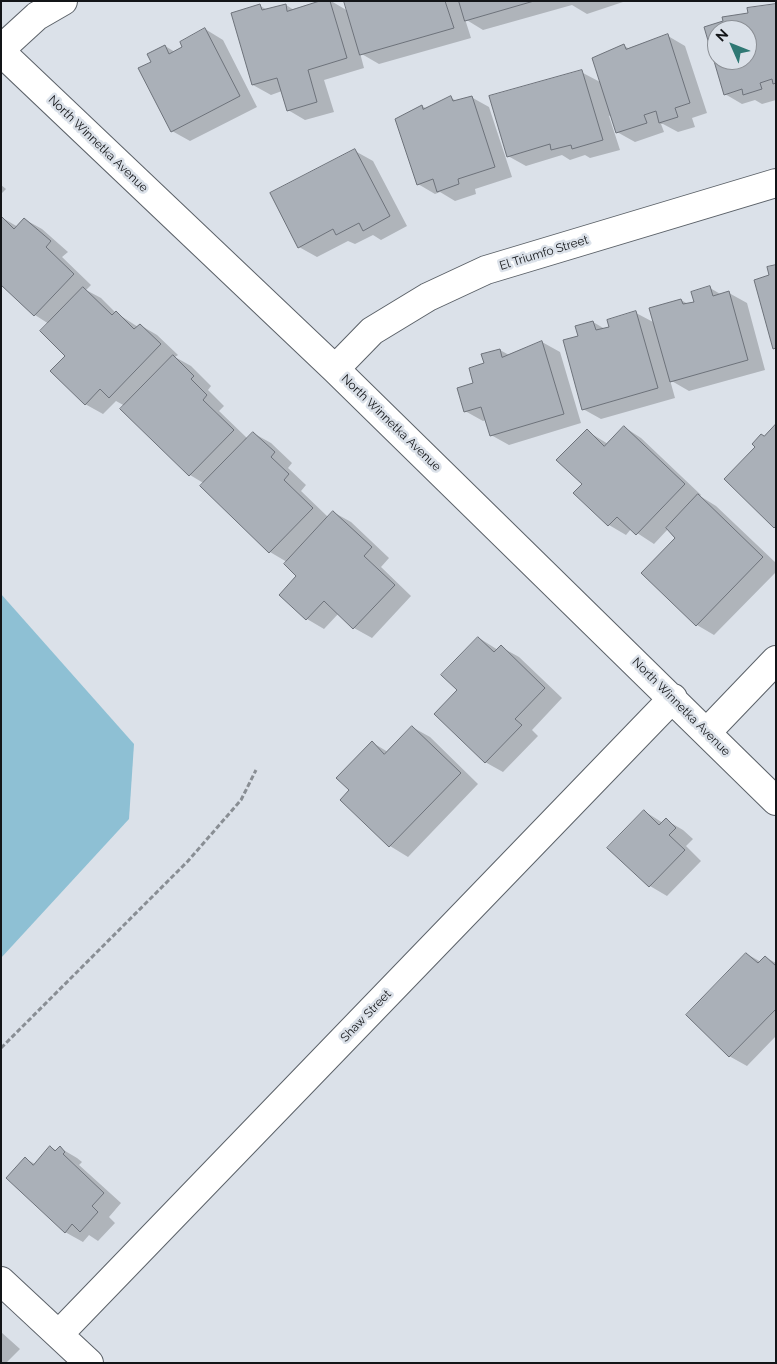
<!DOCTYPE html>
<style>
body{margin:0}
#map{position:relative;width:777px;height:1364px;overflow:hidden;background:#dbe1e9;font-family:Raleway,sans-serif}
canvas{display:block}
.frame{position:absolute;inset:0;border:2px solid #131518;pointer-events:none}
.north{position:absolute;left:707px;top:20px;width:50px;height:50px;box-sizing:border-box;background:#dbe1e9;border:1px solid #8b8f95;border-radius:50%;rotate:314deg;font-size:14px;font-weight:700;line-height:20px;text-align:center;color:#131518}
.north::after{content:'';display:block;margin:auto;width:18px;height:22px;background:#2f7874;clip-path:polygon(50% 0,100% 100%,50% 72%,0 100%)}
</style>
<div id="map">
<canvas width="777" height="1364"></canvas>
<div class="frame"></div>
<div class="north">N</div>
</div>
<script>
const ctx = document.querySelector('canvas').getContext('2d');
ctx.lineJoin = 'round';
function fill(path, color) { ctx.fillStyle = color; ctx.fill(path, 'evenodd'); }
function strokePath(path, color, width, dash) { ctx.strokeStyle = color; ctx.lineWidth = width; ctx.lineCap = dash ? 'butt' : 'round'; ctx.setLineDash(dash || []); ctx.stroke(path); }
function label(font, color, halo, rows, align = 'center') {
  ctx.font = font + ' Raleway,sans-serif'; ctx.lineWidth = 5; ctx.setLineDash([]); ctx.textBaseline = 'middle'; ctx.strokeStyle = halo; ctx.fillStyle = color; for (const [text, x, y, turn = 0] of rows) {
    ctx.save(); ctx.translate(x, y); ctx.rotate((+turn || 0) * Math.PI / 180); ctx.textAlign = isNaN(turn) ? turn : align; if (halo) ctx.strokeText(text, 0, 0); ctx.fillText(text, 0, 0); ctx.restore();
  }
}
fill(new Path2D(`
 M1,594L134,744L129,819L1,958Z`), '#8ec0d4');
fill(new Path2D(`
 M325,1H331L348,11L345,1H626L587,14L572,5L483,30L465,19L471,38L379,64L360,53L364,68L324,80L334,112L305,120L288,110L282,91L271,95L253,85L260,6L268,10L286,5L294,10Z
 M776,5V100L762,104L755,100L742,104L725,94L706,28ZM717,30H747V60H717Z
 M205,29L223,40L257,107L190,141L172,131L153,62L165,46L175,52L184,47Z
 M668,36L685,46L707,113L692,118L695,127L678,132L663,124H661L664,132L635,142L617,132L612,115L609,116L620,150L590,158L585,155L570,160L562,155L526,166L508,156L581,72L602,83L624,46L630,49Z
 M471,97L489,107L512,177L475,189L476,194L455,201L440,192L435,194L418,184L422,106L427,109L451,98L457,101Z
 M355,151L373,161L407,226L381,240L373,235L355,244L348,241L317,257L299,247Z
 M1,185L6,189L1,194Z
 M1,217L18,227L24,219L42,229L68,252L62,257L91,285L86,290L101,298L115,312L138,327L140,325L157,335L178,355L175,357L191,366L211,386L208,390L224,406L219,411L248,439L253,433L271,443L292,463L288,468L306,485L301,491L328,517L333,512L351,522L389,558L381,567L411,596L372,638L354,628L339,613L324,629L307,619L281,595L298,576L287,562L270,552L202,486L205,484L190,475L122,409L125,406L116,401L103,414L85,404L67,356L49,324L35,315Z
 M710,288L722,295L729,293L747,303L765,370L689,391L670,380L675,398L601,419L583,409L580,337L593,322L605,329L636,313L655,323L681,300L688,304L695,302Z
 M542,342L560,352L581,423L509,445L491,435L487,420L483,421L465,411L474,384L485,364L500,350L509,355Z
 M624,427L641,438L701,495L700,496L716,506L776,563V572L714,635L697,625L677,538L668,529L654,544L631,529L626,535L609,525L584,484L587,431L608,444Z
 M479,638L498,650L501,647L519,657L562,698L532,730L538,736L503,772L485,762L458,690Z
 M412,727L430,737L478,784L408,857L390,846L341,800L351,790L373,743L388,752Z
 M644,811L663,823L666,820L683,830L693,839L686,846L701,861L667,896L650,886Z
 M747,954L761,962L765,957L776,963V1036L747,1066L729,1056Z
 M51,1147L57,1151L60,1148L77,1158L82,1162L79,1165L121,1203L109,1217L115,1223L98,1241L89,1235L83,1242L65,1232L26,1159L35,1164Z
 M1,1332L20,1349L6,1363H1Z`), '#0003');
const building = new Path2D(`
 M320,1H330L347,58L308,70L317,102L287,111L277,78L252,85L231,13L260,4L262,10L286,4L287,11Z
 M344,1H445L454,28L360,55Z
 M459,1H534L465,21Z
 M776,4V83L773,84L772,79L760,83L762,89L743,95L742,89L724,95L704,27L723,21L722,17L748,13L747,8ZM717,30H747V60H717Z
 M205,28L240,96L171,132L138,68L151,62L147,54L165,45L169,54L182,47L180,42Z
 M668,34L690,103L675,108L678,117L659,123L656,111L644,115L647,123L616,133L592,58L624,44L626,49Z
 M582,70L603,140L572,149L571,145L551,150L550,144L507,157L489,96Z
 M451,96L453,101L472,96L495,167L458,179L459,184L437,192L433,179L417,185L395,119L422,105L423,109Z
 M355,149L390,216L363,231L359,223L336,235L333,229L298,248L270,193Z
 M1,216L14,229L24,218L51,241L46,247L74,274L34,316L1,285Z
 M776,265V348L773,349L754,280L769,275L767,267Z
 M710,286L713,296L729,291L748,360L670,382L649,308L681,299L683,304L694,302L691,292Z
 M83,287L112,315L116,311L134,329L140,324L161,344L109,398L100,389L85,405L50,371L65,356L40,331Z
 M636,311L658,388L582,410L563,340L578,336L575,326L593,321L596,330L609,327L607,320Z
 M542,341L564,414L490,436L481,407L464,412L457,388L473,383L469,368L484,363L481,354L500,349L502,357Z
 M173,355L194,376L191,379L207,395L203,400L234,430L189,476L120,409Z
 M776,424V526L774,528L724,479L755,447L752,444L761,434L764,436Z
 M624,426L685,484L636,535L617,517L608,526L573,493L582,484L556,460L587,429L604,446Z
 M253,432L275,452L271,457L289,474L284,480L313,508L269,553L200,486Z
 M698,494L763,557L696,626L641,573L675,538L666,528Z
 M333,511L372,547L364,556L395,585L353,629L324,601L306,620L279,595L296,576L284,564Z
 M478,637L494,652L501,645L545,688L515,719L522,725L485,763L434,714L457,690L441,675Z
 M412,726L461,773L389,847L340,800L349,790L336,778L372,741L384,754Z
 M644,810L659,825L666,818L676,828L669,835L685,850L649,887L607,848Z
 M746,953L758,963L765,956L776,966V1009L729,1057L686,1015Z
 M50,1146L55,1151L60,1146L65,1152L63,1154L104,1193L92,1206L98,1212L80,1232L72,1224L65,1233L6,1178L25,1157L33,1165Z`);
fill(building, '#aab0b8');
strokePath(building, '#6d727a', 1);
const minor = new Path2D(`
 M1,49L37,16L63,1
 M1,52L335,369L776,801
 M335,369L372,331L428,297L486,270L776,183
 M707,732L776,660
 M1,1281L89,1363
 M59,1334L673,698`);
strokePath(minor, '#5b6168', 30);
strokePath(new Path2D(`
 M1,1048L188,861L241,800L256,770`), '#898e94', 3, [5, 2.5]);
strokePath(minor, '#fff', 28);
label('12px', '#131518', '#dbe1e9', [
 ["North Winnetka Avenue",98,144,44],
 ["El Triumfo Street",544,253,-17],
 ["North Winnetka Avenue",391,423,44],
 ["North Winnetka Avenue",681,707,45],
 ["Shaw Street",366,1016,-46]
]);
</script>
